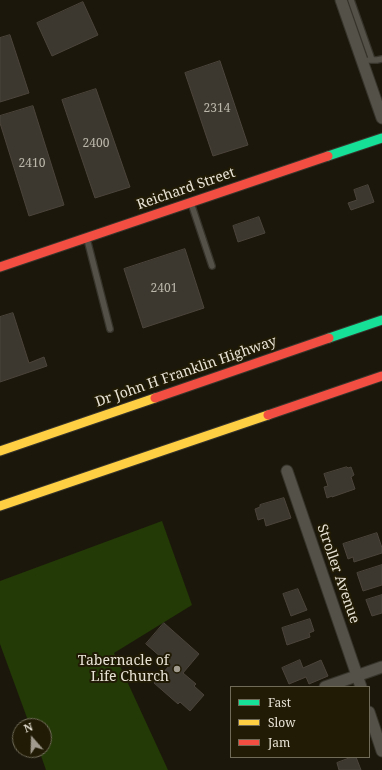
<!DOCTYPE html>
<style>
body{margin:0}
#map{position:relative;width:382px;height:770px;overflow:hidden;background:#1b180b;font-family:"Noto Serif",serif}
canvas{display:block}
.legend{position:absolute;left:230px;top:686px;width:140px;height:72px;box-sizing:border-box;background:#211b05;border:1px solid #706b58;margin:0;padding:5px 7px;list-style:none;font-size:12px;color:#e7e2d5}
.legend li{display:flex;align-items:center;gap:8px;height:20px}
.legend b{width:20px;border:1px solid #706b58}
.north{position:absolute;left:12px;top:718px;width:40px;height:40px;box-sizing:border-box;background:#211b05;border:1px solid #706b58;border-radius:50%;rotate:340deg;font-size:11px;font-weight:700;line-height:16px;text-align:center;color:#e7e2d5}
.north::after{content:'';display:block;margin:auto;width:14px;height:18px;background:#a09b8e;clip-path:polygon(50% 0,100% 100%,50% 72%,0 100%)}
</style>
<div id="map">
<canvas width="382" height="770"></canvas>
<ul class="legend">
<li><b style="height:5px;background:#16e098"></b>Fast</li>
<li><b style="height:5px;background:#ffcf43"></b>Slow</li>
<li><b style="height:5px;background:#f24e42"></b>Jam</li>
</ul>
<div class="north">N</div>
</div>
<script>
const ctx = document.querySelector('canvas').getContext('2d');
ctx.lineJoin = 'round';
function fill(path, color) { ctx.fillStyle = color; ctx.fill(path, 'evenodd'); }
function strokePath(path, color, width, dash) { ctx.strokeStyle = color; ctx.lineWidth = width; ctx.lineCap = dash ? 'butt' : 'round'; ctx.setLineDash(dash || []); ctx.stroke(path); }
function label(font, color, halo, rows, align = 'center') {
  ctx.font = font + ' "Noto Serif",serif'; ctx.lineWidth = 4; ctx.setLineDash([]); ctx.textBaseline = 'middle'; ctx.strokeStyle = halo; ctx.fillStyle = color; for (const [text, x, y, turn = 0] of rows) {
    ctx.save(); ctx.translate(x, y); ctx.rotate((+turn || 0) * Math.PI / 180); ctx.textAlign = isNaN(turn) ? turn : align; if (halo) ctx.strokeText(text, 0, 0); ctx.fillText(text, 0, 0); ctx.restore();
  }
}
fill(new Path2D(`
 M162,521L192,605L114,653L168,770H46L39,750H44V726H30L0,644V581Z`), '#233906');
const building = new Path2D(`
 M83,2L98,35L52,56L37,23Z
 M10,35L29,93L0,102V38Z
 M220,61L248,145L213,156L185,73Z
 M96,89L130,187L95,198L62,100Z
 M33,106L64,205L29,216L0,123V116Z
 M368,185L374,202L351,210L348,203L357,200L354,190Z
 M259,217L265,233L238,242L233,226Z
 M185,249L204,308L143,328L124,269Z
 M13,313L29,363L44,357L47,366L0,382V317Z
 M347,467L348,468L351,467L354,475L351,477L355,489L332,497V496L327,498L324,487L328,486L324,474Z
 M284,498L291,518L266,526L264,518L258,520L255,509L260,507V505Z
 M377,533L382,548V553L354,562L353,557L348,559L343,544Z
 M382,565V585L363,591L357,573Z
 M298,589L307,610L291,616L283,594Z
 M382,595V613L372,616L366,600Z
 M310,619L314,631L309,633L310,637L287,645L282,628Z
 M164,623L199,654L183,673L196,684L194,686L204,695L190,711L180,702L178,704L154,683L170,665L146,644Z
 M300,660L303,668L321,660L328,676L309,684L306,677L289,684L282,668Z
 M352,757H356L361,770H339L337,763Z`);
fill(building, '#3d382f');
strokePath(building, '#4b443c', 1);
const lane = new Path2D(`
 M351,0L372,60
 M369,60H377L382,59
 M191,203L212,266
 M87,239L110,329`);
const street = new Path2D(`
 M341,0L382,118
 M287,471L361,687
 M325,687L382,667
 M369,712L382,751`);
const fast = new Path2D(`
 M328,156L382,138
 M329,338L382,320`);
const slow = new Path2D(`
 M0,451L155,398
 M0,506L268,415`);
const jam = new Path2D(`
 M0,267L328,156
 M155,398L329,338
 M268,415L382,376`);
strokePath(lane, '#37342c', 8);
strokePath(street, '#37342c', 13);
strokePath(fast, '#37342c', 11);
strokePath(slow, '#37342c', 11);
strokePath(jam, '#37342c', 11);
strokePath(lane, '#545148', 5.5);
strokePath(street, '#545148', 11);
strokePath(fast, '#16e098', 9);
strokePath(slow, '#ffcf43', 9);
strokePath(jam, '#f24e42', 9);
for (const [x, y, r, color] of [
 [177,669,4,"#a09b8e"]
]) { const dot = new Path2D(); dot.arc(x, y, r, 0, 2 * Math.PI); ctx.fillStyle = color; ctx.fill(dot); strokePath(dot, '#211b05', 1.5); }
label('12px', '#bcb8ac', null, [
 ["2314",217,109],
 ["2400",96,144],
 ["2410",32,164],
 ["2401",164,289]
]);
label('14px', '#e7e2d5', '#211b05', [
 ["Reichard Street",186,189,-19],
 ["Dr John H Franklin Highway",186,372,-19],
 ["Stroller Avenue",338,574,71]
]);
label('14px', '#e7e2d5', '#211b05', [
 ["Tabernacle of",169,661],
 ["Life Church",169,677]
], 'right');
</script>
